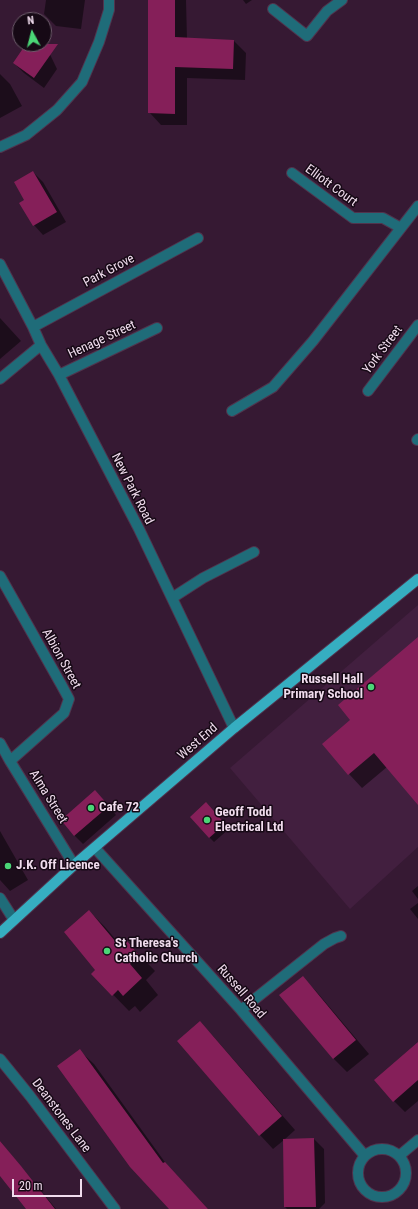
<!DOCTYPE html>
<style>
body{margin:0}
#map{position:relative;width:418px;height:1209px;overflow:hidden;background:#361933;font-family:"Roboto Condensed",sans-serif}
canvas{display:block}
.north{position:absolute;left:12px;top:12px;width:40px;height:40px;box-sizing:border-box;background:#160915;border:1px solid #6d5d6b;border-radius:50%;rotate:353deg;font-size:11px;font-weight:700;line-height:16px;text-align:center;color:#f0dced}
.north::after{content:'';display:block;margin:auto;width:14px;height:18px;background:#4bd677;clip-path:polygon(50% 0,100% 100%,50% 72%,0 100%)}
.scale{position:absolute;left:12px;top:1179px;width:70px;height:18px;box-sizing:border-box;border:2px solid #f0dced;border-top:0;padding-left:5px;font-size:12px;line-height:14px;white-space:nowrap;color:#f0dced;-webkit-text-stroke:3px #160915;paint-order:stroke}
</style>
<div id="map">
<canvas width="418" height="1209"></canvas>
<div class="north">N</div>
<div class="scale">20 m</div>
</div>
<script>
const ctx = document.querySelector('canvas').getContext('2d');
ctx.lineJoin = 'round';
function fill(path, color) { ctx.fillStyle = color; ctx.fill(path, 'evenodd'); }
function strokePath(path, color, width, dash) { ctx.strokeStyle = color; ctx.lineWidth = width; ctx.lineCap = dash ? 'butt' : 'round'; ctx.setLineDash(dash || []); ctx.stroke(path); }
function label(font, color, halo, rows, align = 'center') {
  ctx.font = font + ' "Roboto Condensed",sans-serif'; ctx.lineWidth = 3; ctx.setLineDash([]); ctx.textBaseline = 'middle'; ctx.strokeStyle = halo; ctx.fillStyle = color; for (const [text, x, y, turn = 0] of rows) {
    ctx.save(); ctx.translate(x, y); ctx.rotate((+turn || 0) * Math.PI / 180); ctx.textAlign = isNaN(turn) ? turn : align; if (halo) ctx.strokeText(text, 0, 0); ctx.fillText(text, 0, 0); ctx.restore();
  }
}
fill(new Path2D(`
 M418,605V847L350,909L230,768Z`), '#421f3f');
fill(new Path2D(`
 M46,0H85L81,29L56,26L44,14Z
 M149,0H186L187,39L234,41L246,53L245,80L187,78V125H161L150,113Z
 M243,0H252L246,4Z
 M44,42L57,69L44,88L24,73L14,63L27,44H44Z
 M0,74L10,84L22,106L0,118Z
 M33,172L43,182L66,222L43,235L34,225L25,200Z
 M0,318L21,341L0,359Z
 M418,638V803L387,767L362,788L349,774L352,721Z
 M104,800L116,815L83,844L75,836L63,820Z
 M211,809L229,829L214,842L209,837Z
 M0,831L28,880L10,891L0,880Z
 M418,886V899L412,891Z
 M418,903V919L410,909Z
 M89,911L105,927L122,947L127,942L155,971L146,980L158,995L140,1012L135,1006L129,1011L93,974L96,970Z
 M302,977L316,991L369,1054L347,1072L333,1058Z
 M200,1022L213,1036L295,1130L284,1140L314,1139L324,1149L325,1203L319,1209H287L285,1207L284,1140L273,1149L260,1135Z
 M418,1043V1101L405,1112L394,1101Z
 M80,1051L94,1064L167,1165L208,1209H170Z
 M0,1141L56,1209H28L0,1175Z`), '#0007');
fill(new Path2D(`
 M148,0H175V37L234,40L233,69L175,67V114L148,113Z
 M26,44H58L34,78L13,63Z
 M33,171L57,212L33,226L19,203L24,200L14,182Z
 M418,637V805L374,753L348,775L322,744L350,720L338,705Z
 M95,790L109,806L74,836L61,820Z
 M206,802L225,824L209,838L190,817Z
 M89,910L120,947L127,941L139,955L130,964L142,978L123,996L118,990L112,996L91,974L95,970L64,932Z
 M303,976L356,1040L333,1059L279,995Z
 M200,1021L282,1116L259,1136L177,1041Z
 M418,1042V1080L393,1102L374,1080Z
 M80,1049L163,1163L165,1162L208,1209H169L130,1167L57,1066Z
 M314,1138L316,1207H284L283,1139Z
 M0,1141L21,1166L55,1209H26L0,1176Z`), '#851f59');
const minor = new Path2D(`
 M273,9L307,36L327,11L342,0
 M0,147L26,135L57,110L82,82L99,42L109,10V0
 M292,173L353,218H383L401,228
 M0,264L33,327L41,345L59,375L139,529L234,728
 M33,327L198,238
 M59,375L157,328
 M0,379L41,345
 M368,391L418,325
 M232,411L273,387L313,341L418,206
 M417,440L418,439
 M0,576L62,686L69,699L64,713L10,761
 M172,598L203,578L254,552
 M0,743L10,761L74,865
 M95,848L241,1010L365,1156
 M0,898L14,920
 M241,1010L324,944L335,938L341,936
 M0,1059L30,1096L115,1209
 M358 1173a24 24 0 1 1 48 0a24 24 0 1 1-48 0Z
 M399,1156L418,1140`);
const major = new Path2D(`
 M0,933L74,865L234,728L418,579`);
strokePath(minor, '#50344d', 12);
strokePath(major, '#50344d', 12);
strokePath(minor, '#1f6c79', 10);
strokePath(major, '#36aec1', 10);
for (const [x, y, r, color] of [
 [371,687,4,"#4bd677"],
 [91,808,4,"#4bd677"],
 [207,820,4,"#4bd677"],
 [8,866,4,"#4bd677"],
 [107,951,4,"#4bd677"]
]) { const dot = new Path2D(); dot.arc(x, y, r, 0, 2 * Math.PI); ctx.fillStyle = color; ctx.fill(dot); strokePath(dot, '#160915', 1.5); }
label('13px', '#f0dced', '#160915', [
 ["Elliott Court",331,186,36],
 ["Park Grove",109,271,-28],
 ["Henage Street",102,340,-25],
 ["York Street",383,350,-53],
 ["New Park Road",132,489,63],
 ["Albion Street",61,659,61],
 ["West End",198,742,-41],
 ["Alma Street",48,797,58],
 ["Russell Road",241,992,49],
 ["Deanstones Lane",61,1116,53]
]);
label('bold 13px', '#f0dced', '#160915', [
 ["Russell Hall",363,680,"right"],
 ["Primary School",363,695,"right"],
 ["Cafe 72",99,808],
 ["Geoff Todd",215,813],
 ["Electrical Ltd",215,828],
 ["J.K. Off Licence",16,866],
 ["St Theresa's",115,944],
 ["Catholic Church",115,959]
], 'left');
</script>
